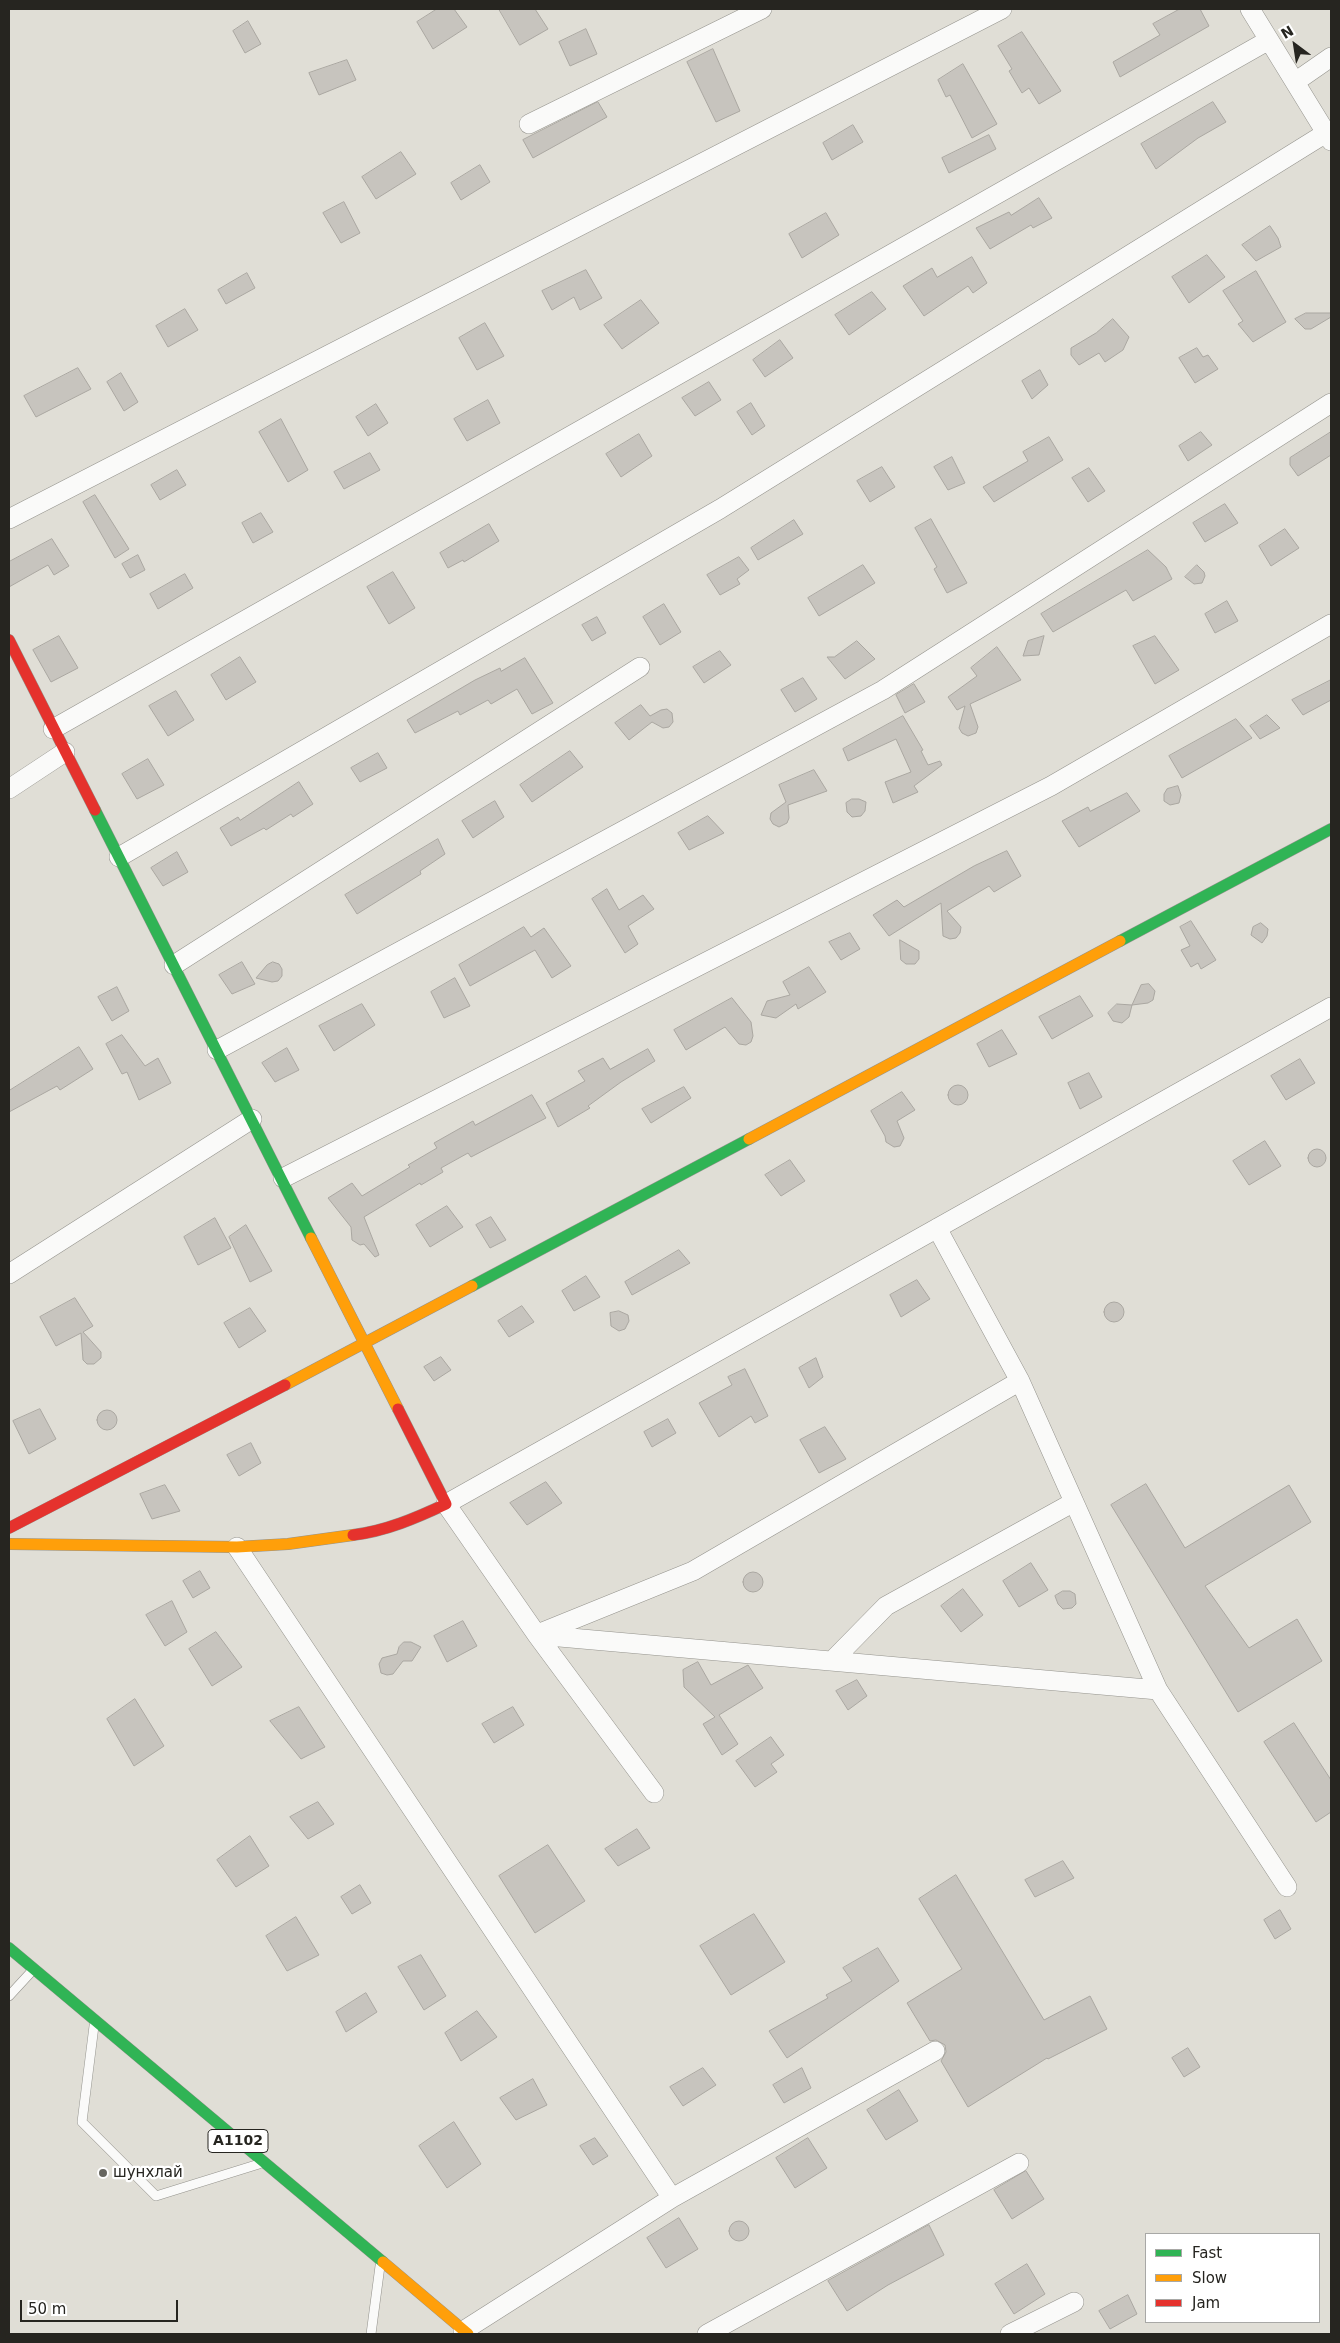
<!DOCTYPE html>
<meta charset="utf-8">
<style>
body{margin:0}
#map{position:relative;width:1340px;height:2343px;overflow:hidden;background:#e0ded6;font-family:"DejaVu Sans",sans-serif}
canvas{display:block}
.frame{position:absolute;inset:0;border:10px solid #262520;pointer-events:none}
.legend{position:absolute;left:1145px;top:2233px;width:175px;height:90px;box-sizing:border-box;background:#fff;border:1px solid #a8a8a6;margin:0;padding:6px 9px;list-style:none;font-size:15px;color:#262520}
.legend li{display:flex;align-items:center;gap:10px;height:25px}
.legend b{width:25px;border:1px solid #a8a8a6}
.north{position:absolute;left:1270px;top:20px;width:50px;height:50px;-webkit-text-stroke:4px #fff;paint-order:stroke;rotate:329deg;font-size:14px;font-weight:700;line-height:20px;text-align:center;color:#262520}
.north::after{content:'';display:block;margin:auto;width:18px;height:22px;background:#262520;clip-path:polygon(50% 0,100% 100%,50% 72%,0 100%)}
.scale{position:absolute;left:20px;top:2300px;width:158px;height:22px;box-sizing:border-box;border:2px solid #262520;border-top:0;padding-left:6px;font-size:15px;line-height:18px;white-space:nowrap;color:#262520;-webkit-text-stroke:4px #fff;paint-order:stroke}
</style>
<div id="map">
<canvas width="1340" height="2343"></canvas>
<div class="frame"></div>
<ul class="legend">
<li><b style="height:6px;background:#30b455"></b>Fast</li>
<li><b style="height:6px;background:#ff9f0a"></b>Slow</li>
<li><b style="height:6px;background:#e5322d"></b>Jam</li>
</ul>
<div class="north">N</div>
<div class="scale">50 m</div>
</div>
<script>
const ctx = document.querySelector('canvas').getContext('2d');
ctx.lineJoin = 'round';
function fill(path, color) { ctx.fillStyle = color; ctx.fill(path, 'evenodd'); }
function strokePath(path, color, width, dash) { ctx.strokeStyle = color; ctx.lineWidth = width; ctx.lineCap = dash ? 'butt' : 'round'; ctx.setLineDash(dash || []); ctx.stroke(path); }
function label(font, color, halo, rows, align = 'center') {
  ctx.font = font + ' "DejaVu Sans",sans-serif'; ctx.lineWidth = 4.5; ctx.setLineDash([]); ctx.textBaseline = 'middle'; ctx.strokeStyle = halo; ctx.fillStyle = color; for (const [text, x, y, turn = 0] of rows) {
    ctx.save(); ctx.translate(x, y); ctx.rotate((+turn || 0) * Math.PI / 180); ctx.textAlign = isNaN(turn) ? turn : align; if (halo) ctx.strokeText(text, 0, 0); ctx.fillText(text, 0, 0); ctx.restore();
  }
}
const building = new Path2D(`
 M437,9H454L467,27L433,49L417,22Z
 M499,9H535L548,29L520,45Z
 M1180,9H1200L1209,26L1120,77L1113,62L1160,35L1153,24Z
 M248,21L261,44L245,53L233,31Z
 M586,29L597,54L570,66L559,42Z
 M1022,32L1061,91L1039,104L1029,88L1022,93L1009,71L1012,69L998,46Z
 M713,49L740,111L716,122L687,62Z
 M347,60L356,80L319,95L309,73Z
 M963,64L997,124L972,138L950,95L946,97L938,80Z
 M598,102L607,117L533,158L523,140Z
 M1213,102L1226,122L1198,138L1156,169L1141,144Z
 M853,125L863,142L832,160L823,143Z
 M989,135L996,149L949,173L942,158Z
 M401,152L416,174L376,199L362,177Z
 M480,165L490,182L461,200L451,183Z
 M1039,198L1052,218L1033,228L1031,225L990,249L976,228L1009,212L1011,215Z
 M344,202L360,233L341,243L323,213Z
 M826,213L839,235L802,258L789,234Z
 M1270,226L1278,238L1281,247L1256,261L1242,245Z
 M1207,255L1225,277L1189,303L1172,277Z
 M972,257L987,283L973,293L968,286L924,316L903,286L932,268L937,277Z
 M586,270L602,298L580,310L574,297L552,310L542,291Z
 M1256,271L1286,322L1253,342L1238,324L1243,321L1223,291Z
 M247,273L255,288L226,304L218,290Z
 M872,292L886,309L849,335L835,315Z
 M641,300L659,323L622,349L604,325Z
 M185,309L198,330L168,347L156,326Z
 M1306,313H1331V317L1311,329H1305L1295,319Z
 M1113,319L1129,337L1123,350L1105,362L1099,353L1079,365L1071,355V348L1096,333Z
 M485,323L504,356L477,370L459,338Z
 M780,340L793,358L765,377L753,360Z
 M1197,348L1203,357L1208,355L1218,369L1195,383L1179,358Z
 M78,368L91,389L36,417L24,396Z
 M1040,370L1048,385L1032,399L1022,381Z
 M121,373L138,402L124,411L107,382Z
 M709,382L721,400L695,416L682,398Z
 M488,400L500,423L467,441L454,419Z
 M751,403L765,426L752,435L737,412Z
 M376,404L388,423L368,436L356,417Z
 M281,419L308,470L288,482L259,432Z
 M1201,432L1212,445L1188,461L1179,446Z
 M1331,432V455L1298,476L1290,465V458Z
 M639,434L652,456L621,477L606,454Z
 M1049,437L1063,460L994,502L983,487L1028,461L1023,452Z
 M370,453L380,470L344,489L334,472Z
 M952,457L965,483L948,490L934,467Z
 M882,467L895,487L870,502L857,481Z
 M1089,468L1105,491L1088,502L1072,478Z
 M177,470L186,485L160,500L151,485Z
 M95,495L129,549L115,558L83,502Z
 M1225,504L1238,523L1205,542L1193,523Z
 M261,513L273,532L253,543L242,523Z
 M931,519L967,583L947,593L934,569L937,567L915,528Z
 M794,520L803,534L758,560L751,548Z
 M489,524L499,541L464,562L463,560L448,568L440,553Z
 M1285,529L1299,548L1271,566L1259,546Z
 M52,539L69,566L54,575L48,565L9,587V562Z
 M1148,550L1166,567L1172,579L1133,601L1126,590L1053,632L1041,614Z
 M138,555L145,570L130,578L122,564Z
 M739,557L749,570L737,579L740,584L720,595L707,575Z
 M863,565L875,583L819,616L808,598Z
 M1197,565L1204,572L1205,576L1202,583L1194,584L1185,577Z
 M393,572L415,608L389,624L367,587Z
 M185,574L193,588L158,609L150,594Z
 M1227,601L1238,621L1215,633L1205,614Z
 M664,604L681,632L660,645L643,617Z
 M597,617L606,633L592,641L582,625Z
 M59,636L78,668L51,682L33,650Z
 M1044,636L1039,655L1023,656L1028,641Z
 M1155,636L1179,670L1155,684L1133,646Z
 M857,641L875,659L845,679L827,657H834Z
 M997,647L1021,680L970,704L978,727L976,733L968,736L962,733L959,728L965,706L957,710L948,697L977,676L971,668Z
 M720,651L731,665L704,683L693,667Z
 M240,657L256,682L226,700L211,675Z
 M525,658L553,703L532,714L517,689L491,704L488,700L460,715L458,711L415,733L407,720L475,680L500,668L501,671Z
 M803,678L817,699L795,712L781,690Z
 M1331,680V700L1303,715L1292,700Z
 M914,684L925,702L905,713L896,695Z
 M176,691L194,720L168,736L149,706Z
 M641,705L650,716L661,710L667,709L672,713L673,722L669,727L663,728L652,722L629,740L615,723Z
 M1267,715L1280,728L1260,739L1250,726Z
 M903,716L923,750L921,751L928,765L940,761L942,765L914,786L918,792L893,803L885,782L911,772L896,739L848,761L843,749Z
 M1236,719L1252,738L1182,778L1169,756Z
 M570,751L583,767L532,802L520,785Z
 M378,753L387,768L360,782L351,768Z
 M148,759L164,785L137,799L122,774Z
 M814,770L827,791L788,805L789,818L787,823L779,827L773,824L770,819L771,813L786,802L779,785Z
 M299,782L313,804L293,817L291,814L266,830L264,828L231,846L220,828L238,817L240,820Z
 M1178,786L1181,795L1179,803L1170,805L1164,801V794L1167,789Z
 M1127,793L1140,811L1079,847L1062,821L1088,807L1090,811Z
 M852,799H859L866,802L865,811L861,816L852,817L847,812L846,803Z
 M495,801L504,817L473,838L462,821Z
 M708,816L724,833L689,850L678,833Z
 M438,839L445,854L420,871L421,874L357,914L345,895Z
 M1007,851L1021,876L994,892L989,886L947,911L961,927L960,933L956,938L950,939L943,936L941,903L889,936L873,915L897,900L904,907L974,866Z
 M177,852L188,872L163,886L151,868Z
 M607,889L619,910L643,895L654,909L628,926L638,944L625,953L592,899Z
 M1191,921L1216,960L1201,969L1198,963L1191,967L1181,950L1190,946L1180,927Z
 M1261,923L1268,929L1267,936L1262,943L1251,935L1253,927Z
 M524,927L531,937L544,928L571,966L552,978L535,950L470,986L459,965Z
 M850,933L860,949L841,960L829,942Z
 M900,940L919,951V959L915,964H906L901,960Z
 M242,962L255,984L232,994L219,975Z
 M273,962L279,964L282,969V976L278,981L272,982L256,978L267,965Z
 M809,967L826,992L798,1009L796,1004L776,1018L761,1015L767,1001L790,995L783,982Z
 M455,978L470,1006L444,1018L431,992Z
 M1149,984L1155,991L1153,1000L1148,1003L1132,1005L1141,985Z
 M117,987L129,1011L112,1021L98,997Z
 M1080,996L1093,1016L1052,1039L1039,1017Z
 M732,998L751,1022L753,1036L751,1042L746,1045L739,1044L725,1027L686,1050L674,1030Z
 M362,1004L375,1025L334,1051L319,1026Z
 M1117,1004L1132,1005L1129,1017L1122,1023L1113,1021L1108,1013Z
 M1002,1030L1017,1054L989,1067L977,1044Z
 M122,1035L145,1066L158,1058L171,1083L139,1100L127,1072L122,1074L106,1044Z
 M79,1047L93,1069L60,1090L57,1086L9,1112V1091Z
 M287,1048L299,1070L275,1082L262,1063Z
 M648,1049L655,1061L621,1082L588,1106L590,1108L558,1127L546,1103L585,1081L578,1071L603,1058L610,1069Z
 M1300,1059L1315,1083L1286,1100L1271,1076Z
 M1089,1073L1102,1097L1080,1109L1068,1083Z
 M948 1095a10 10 0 1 1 20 0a10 10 0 1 1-20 0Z
 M684,1087L691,1098L651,1123L642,1109Z
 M902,1092L915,1110L897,1121L904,1138L900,1146L894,1147L886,1142L885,1136L871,1111Z
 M532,1095L546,1118L471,1157L468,1153L441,1168L443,1172L421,1185L420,1183L364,1217L379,1255L375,1257L364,1244L360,1245L352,1240L351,1227L328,1198L352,1183L362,1196L410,1167L408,1165L437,1148L434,1143L473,1121L475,1125Z
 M1265,1141L1281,1166L1249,1185L1233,1161Z
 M1308 1158a9 9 0 1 1 18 0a9 9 0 1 1-18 0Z
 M790,1160L805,1181L781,1196L765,1175Z
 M447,1206L463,1227L430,1247L416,1225Z
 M491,1217L506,1240L490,1248L476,1225Z
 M215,1218L231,1248L198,1265L184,1237Z
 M246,1225L272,1271L250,1282L229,1237Z
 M679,1250L690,1263L632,1295L625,1282Z
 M586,1276L600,1297L574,1311L562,1291Z
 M917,1280L930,1299L901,1317L890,1295Z
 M75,1298L93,1326L83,1332L101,1352V1358L94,1364H87L83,1360L81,1333L56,1346L40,1317Z
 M1104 1312a10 10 0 1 1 20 0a10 10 0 1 1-20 0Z
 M522,1306L534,1322L509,1337L498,1321Z
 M250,1308L266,1331L239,1348L224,1323Z
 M619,1311L628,1315L629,1321L625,1329L619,1331L611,1326L610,1313Z
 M441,1357L451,1370L434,1381L424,1367Z
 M816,1358L823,1377L809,1388L799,1368Z
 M745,1369L768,1416L755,1423L751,1416L719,1437L699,1403L732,1385L728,1377Z
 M40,1409L56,1439L29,1454L13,1421Z
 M97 1420a10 10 0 1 1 20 0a10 10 0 1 1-20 0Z
 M668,1419L676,1433L652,1447L644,1432Z
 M825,1427L846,1459L819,1473L800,1440Z
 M251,1443L261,1463L239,1476L227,1455Z
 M546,1482L562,1503L527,1525L510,1503Z
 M1146,1484L1185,1548L1289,1485L1311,1522L1205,1586L1249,1648L1297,1619L1322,1661L1238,1712L1111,1505Z
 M165,1485L180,1511L152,1519L140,1494Z
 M1031,1563L1048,1590L1019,1607L1003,1581Z
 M200,1571L210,1588L193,1598L183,1581Z
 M743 1582a10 10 0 1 1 20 0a10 10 0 1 1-20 0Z
 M963,1589L983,1615L961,1632L941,1606Z
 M1063,1591H1070L1075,1594L1076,1604L1072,1608L1063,1609L1058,1604L1055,1596Z
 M172,1601L187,1632L165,1646L146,1615Z
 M463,1621L477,1646L447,1662L434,1636Z
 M216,1632L242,1667L212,1686L189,1649Z
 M404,1642H411L421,1647L412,1661H403L393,1674L387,1675L381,1673L379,1664L382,1658L397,1654L399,1647Z
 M698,1662L711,1685L748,1665L763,1688L719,1715L738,1744L722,1755L703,1724L715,1717L684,1687L683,1670Z
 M857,1680L867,1696L848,1710L836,1691Z
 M135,1699L164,1746L134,1766L107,1719Z
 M299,1707L325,1747L301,1759L270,1721Z
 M513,1707L524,1725L494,1743L482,1724Z
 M1294,1723L1331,1780V1812L1316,1822L1264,1742Z
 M771,1737L784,1755L771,1764L777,1772L755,1787L736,1761Z
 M318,1802L334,1824L308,1839L290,1817Z
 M637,1829L650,1848L618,1866L605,1849Z
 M250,1836L269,1866L236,1887L217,1860Z
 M548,1845L585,1901L535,1933L499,1876Z
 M1063,1861L1074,1878L1035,1897L1025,1880Z
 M956,1875L1044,2020L1090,1996L1107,2029L1048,2059L1047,2058L968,2107L941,2061L946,2052L945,2045L936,2040L930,2041L907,2003L962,1969L919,1899Z
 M360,1885L371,1903L352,1914L341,1897Z
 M1280,1910L1291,1929L1275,1939L1264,1920Z
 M754,1914L785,1962L731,1995L700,1946Z
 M296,1917L319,1955L287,1971L266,1936Z
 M878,1948L899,1981L787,2058L769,2031L828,1998L826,1995L852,1981L843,1968Z
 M421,1955L446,1996L424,2010L398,1967Z
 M366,1993L377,2012L346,2032L336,2012Z
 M477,2011L497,2037L461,2061L445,2033Z
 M1188,2048L1200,2067L1184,2077L1172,2058Z
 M703,2068L716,2085L683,2106L670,2087Z
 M802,2068L811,2088L784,2103L773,2085Z
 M533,2079L547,2105L516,2120L500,2098Z
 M899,2090L918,2121L886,2140L867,2110Z
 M454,2122L481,2164L447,2188L419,2146Z
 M595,2138L608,2156L593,2165L580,2146Z
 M808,2138L827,2168L795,2188L776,2158Z
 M1026,2171L1044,2199L1012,2219L994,2190Z
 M679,2218L698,2249L666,2268L647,2238Z
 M729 2231a10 10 0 1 1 20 0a10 10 0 1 1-20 0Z
 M929,2225L944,2255L888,2285L847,2311L828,2281Z
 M1027,2264L1045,2294L1014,2314L995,2284Z
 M1128,2295L1137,2314L1110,2329L1099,2311Z`);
fill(building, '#c7c4be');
strokePath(building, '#aaa7a1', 1);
const lane = new Path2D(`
 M9,1996L32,1971
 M94,2026L82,2122L156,2196L259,2164
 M371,2334L380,2266`);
const street = new Path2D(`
 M1250,9L1331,141
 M1295,82L1331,57
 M529,124L762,9
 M9,519L1002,9
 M53,729L1269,40
 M9,789L65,752
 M119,857L720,509L1326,133
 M174,965L640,667
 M217,1050L883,690L1331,403
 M283,1178L1051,786L1331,624
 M937,1228L1020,1381L1158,1690L1287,1887
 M9,1274L252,1119
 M237,1547L672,2198
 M540,1633L693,1571L1020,1381
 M537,1635L1158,1690
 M832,1661L886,1606L1074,1502
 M654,1793L537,1635L446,1504L1331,1007
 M463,2331L672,2198L935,2051
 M707,2334L1019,2163
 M1010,2334L1074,2302`);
const fast = new Path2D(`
 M95,810L311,1238
 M1120,941L1331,829
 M472,1286L749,1139
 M9,1948L383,2262`);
const slow = new Path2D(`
 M749,1139L1120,941
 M311,1238L398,1409
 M285,1385L472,1286
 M9,1544L237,1547L288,1544L353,1535
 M383,2262L468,2334`);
const jam = new Path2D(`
 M9,640L95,810
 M9,1528L285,1385
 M353,1535C386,1531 416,1518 446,1504L398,1409`);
strokePath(lane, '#94938d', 10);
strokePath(street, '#94938d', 20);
strokePath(fast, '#94938d', 12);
strokePath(slow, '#94938d', 12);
strokePath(jam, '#94938d', 12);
strokePath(lane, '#fafaf9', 9);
strokePath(street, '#fafaf9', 19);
strokePath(fast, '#30b455', 11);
strokePath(slow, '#ff9f0a', 11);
strokePath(jam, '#e5322d', 11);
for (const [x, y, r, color] of [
 [103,2173,5,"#676660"]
]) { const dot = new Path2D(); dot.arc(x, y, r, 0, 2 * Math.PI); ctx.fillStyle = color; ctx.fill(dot); strokePath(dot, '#fff', 2); }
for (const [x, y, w] of [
 [238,2141,60]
]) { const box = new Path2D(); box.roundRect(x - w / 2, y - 11.5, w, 23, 4); ctx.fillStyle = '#fff'; ctx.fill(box); strokePath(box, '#262520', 1); }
label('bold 14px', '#262520', null, [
 ["A1102",238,2141]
]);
label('15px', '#262520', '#fff', [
 ["шунхлай",113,2173]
], 'left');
</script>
